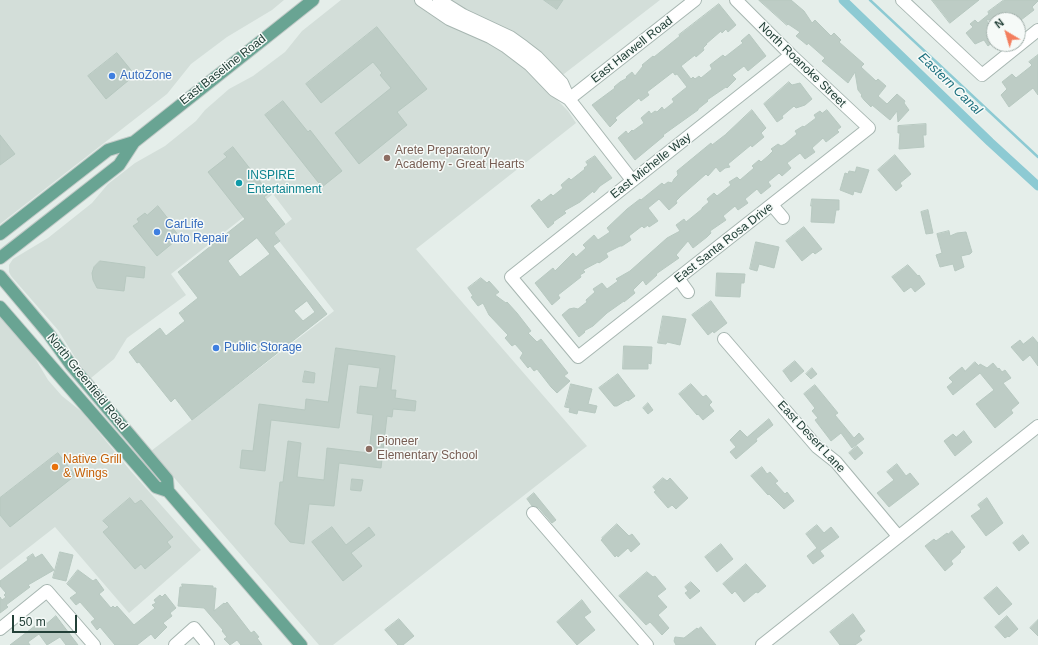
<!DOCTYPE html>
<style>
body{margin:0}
#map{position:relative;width:1038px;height:645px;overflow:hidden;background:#e5eeea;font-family:Helvetica,sans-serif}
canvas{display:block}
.north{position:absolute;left:986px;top:12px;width:40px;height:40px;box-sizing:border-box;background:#f6faf8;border:1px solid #a2b0ab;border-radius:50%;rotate:322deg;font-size:11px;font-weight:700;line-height:16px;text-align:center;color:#234038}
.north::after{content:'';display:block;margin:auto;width:14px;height:18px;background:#f37e5e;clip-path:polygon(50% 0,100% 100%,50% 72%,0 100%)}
.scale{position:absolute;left:12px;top:615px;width:65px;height:18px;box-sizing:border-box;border:2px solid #234038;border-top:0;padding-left:5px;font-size:12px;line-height:14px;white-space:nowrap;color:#234038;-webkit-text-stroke:3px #f6faf8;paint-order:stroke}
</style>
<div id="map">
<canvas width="1038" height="645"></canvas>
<div class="north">N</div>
<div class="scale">50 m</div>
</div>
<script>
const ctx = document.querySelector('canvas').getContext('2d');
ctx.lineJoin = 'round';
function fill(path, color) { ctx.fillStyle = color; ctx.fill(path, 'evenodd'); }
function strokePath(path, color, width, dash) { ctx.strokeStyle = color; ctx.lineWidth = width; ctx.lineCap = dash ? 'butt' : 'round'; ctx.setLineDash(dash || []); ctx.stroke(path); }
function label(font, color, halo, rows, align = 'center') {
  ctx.font = font + ' Helvetica,sans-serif'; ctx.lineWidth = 3; ctx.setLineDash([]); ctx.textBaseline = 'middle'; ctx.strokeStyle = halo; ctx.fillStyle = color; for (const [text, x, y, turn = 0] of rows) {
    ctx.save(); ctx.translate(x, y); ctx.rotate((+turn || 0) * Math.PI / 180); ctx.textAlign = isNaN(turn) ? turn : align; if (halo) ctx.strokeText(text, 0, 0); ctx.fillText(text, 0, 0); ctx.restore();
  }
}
fill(new Path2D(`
 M0,0H284L272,10L227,37L191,64L167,94L0,224Z
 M341,0H414L425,9L498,47L519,61L568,111L576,123L416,249L587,446L333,645H319L151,451L334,311L279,241L280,240L274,233L292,219L273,194L171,274L186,295L127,338L114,359L91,378L78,362L58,330L11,276L9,272V265L13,259L48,238L92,203L108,184L135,163L165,146L196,121L205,110L229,89L253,76L285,52L302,31Z
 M443,0H660L560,77Z
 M0,316L32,353L48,380L62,396L82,412L129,469L201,550L129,613L55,527L0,570Z`), '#d3ded9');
strokePath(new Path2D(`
 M870,0L1038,157`), '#8dcad3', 2.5);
strokePath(new Path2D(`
 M843,0L990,142L1038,186`), '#8dcad3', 9);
const building = new Path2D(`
 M544,0H563L557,9Z
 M759,0H791L804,11L812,23L815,20L831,36L834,33L841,40L839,42L864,64L861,67L876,81L878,79L886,86L878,96L887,104L897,94L905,101L904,103L909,110L898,122L897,111L890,120L872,105L871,107L864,100L861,96L862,95L858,90L855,72L848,83L822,61L825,58L808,43L807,45L796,36L800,32L788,24L787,25Z
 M932,0H979L950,23Z
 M1004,0H1038V1L1032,7L1034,10L1021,20H986L994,30V41L988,46L984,40L975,44L966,33L973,27L970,24L975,20L978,23L989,14L988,12Z
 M719,4L736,25L728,32L726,29L722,33L721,31L706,44H707L703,48L704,50L696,57L695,55L681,66L691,79L693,77L695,79L699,76L701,78L712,69L710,65L723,55L725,57L743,43L741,41L749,34L766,56L748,71L744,66L732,75L736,79L727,88L726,87L707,100L708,101L698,109V110L663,135L664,136L635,160L618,138L626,131L628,134L632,130L633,131L644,123L641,118L649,111L651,114L655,111L657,112L662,107L664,110L674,102L672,99L687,87L677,74L675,75L673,72L647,92L649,95L641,101L639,98L615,118L617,120L610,127L592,105L615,88L614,87L620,82L627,78L626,77L632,72L635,76L643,66L642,65L653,56L654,57L680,36L679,35Z
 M377,27L427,89L397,112L407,125L359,164L335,133L391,88L380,75L382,73L373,62L321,103L306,84Z
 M117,53L135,75L106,99L88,76Z
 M1038,55V95L1033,88L1009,107L1001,95L1007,89L1002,82L1012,74L1016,78L1030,67L1032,65L1029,62Z
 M789,82L792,85L800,83L812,99L805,105L796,108L794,106L782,116L783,118L777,122L764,104Z
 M283,101L308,132L310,130L342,171L322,187L265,115Z
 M752,110L766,128L761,133L764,137L752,147L751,145L728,164L730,167L725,168L720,172L716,167L708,176L706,174L681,196L676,201L677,203L669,210L659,199L648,208L658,221L649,227L648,225L644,228L642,226L629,236L631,240L622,246H620L606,253L608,257L599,263L598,262L583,270L585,272L580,275L581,277L558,295L560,298L552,305L535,283L553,268L555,271L573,253L576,257L586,248L583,245L594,235L598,240L610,232L607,228L627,209L640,199L641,200L662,183L664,185L668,182L672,183L674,179L678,175L677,171L711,143L712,145L725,135Z
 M827,110L841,127L837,130L839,132L826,142L823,138L812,148L815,152L805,159L800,153L787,163L791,168L782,176L779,173L768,182L771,186L761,194L757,189L745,199L748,203L738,210L735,206L723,216L726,220L710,231L711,233L707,237L693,248L688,241L676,255L679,258L656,274L657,275L646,285L643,280L633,290L635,293L624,302V301L607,313L593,326L584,331L585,332L579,337L562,315L569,309L574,308L578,309L587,302L586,300L595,292L593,289L602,283L607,289L618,281L616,279L630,271L667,238L680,231L676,225L684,219L686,222L702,209V208L709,202L707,199L714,193L717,196L731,185L729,182L737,177L740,180L754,168L752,166L759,160L761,162L768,156L773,151L771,149L778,144L781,146L785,144L797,134L795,131L803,126L804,127L816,118L814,115L820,111L822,113Z
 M926,124V135H923L924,147L899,149L900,133H898V126Z
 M0,135L15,154L0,165Z
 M233,147L269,193L264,197L285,224L274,233L280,241L273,246L327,314L192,420L175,398L171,402L139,362L137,363L129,352L160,328L166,336L185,321L179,313L198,298L178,272L245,219L208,172L227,157L224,154ZM257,238L270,254L240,277L228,261ZM307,301L315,312L303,321L294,311Z
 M895,155L911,174L900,183L902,186L896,191L878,170Z
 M595,156L612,178L600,186L594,193L593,191L580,202L564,211L566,213L553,222L554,223L548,228L531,206L539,199L541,202L551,194L553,196L563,188L561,185L569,178L571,180L585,169L584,168L588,165L586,162Z
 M857,167L869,170L861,193L854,191L853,195L840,190L845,173L848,174L849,171L855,172Z
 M812,199L839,200V210H836L834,223L811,222L812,206H811Z
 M158,206L173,225L171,226L180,237L157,256L133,226L139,222L137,219L145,213L147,215Z
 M928,210L933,233L926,234L921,212Z
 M804,227L822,249L815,254L813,252L802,261L786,241Z
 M949,231L950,236L957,233L966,232L972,252L970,254L961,256L964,267L955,271L953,264L940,267L936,255L942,253L937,234Z
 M756,242L779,247L774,268L759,264L757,271L750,269Z
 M100,261L145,267L144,278L126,276L124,291L97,288L93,280L92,273L94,267Z
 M908,265L918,276L919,275L925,284L915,292L911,287L904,292L892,277Z
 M717,273L745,274L744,283H741L740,297L716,296Z
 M481,278L487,283L489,281L499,292L495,295L506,303L507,302L517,313L531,331L528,333L537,342L541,339L568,373L564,376L570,381L557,393L551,387L537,369L534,371L530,366L528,368L520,358L523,353L515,344L512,346L505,338L508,335L489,315L483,303L478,306L471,297L473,296L468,288Z
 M711,301L727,323L714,333L713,331L708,335L692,315Z
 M663,316L686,319L680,345L667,342L666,344L658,343Z
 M1033,337L1038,343V366L1030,355L1023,361L1011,347L1020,340L1023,344Z
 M624,346L652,347L651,364L648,363V369H623Z
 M336,348L395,356L391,390H396L395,398L416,401L415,411L393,409L392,417L387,416L381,468L339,463L334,506L309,504L304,544L290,542L275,524L280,482H283L288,441L301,443L297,477L324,480L327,448L369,453L373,415L357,413L360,386L377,388L380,368L348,364L339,428L271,420L265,471L240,468L242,450L253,451L259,404L305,410L306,399L328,402Z
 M795,361L804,371L791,382L783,371Z
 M975,362L979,366L980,364L987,368L993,363L998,369L999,368L1002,372L1005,370L1011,378L1003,383L1019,403L1011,410L1013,413L995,428L976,404L994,390L980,373L953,395L947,387L953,382L949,378L962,367L965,371Z
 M812,368L817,374L811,379L806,374Z
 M305,371L315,373L314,383L303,382Z
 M618,374L635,396L628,401L627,400L617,406H614L599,388Z
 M571,384L592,389L588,404L597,406L595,413L578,410L577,414L569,412L570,408L565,407Z
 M691,384L703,397L706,395L712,402L709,405L714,411L703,420L698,414L697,415L679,394Z
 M815,385L838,413L835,415L854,438L859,433L864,439L852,448L841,433L831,441L815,420L818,418L812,411L815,408L804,394Z
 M648,403L653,410L648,414L643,408Z
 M769,419L773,425L756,439L757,441L736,459L730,452L736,447L730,440L740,430L747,437Z
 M964,431L972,442L955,456L944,441L953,434L956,437Z
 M857,446L863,453L855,460L849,453Z
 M58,453L75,475L72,477V478L10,527L0,515V498Z
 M897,464L906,476L910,473L919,484L889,507L877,493L894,480L887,472Z
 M762,467L767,474L770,472L778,481L775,483L785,494L787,492L794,501L784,509L769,494L768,495L751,476Z
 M663,478L667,481L670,478L688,498L676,509L672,505L668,508L654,492L656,491L653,487Z
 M352,479L363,480L361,491L351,490Z
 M534,493L556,520L552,523L539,508L532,506L527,499Z
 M130,498L135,504L141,500L173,537L167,542L171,547L145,569L141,564L135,569L103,532L109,527L103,521Z
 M987,498L1003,523L986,536L971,516L981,509L978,505Z
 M617,524L629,536L632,534L640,544L631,552L628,548L618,557L617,555L615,557L601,540L603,539L602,538Z
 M817,525L824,533L831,527L839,537L820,551L824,556L813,564L807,556L817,548L806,534Z
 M332,527L346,545L369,527L375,535L351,553L362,566L343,581L312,542Z
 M952,531L965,547L960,551L961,552L951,561L953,564L945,571L925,546L934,539L936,541L947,533L948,534Z
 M1023,535L1029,543L1019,551L1013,543Z
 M721,544L733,559L717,572L705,557Z
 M60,552L73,555L66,581L53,578Z
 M33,554L35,558L42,554L54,570L28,585L30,587L6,605L8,607L0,613V597L2,600L6,597L4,595L6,593L0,586V581L28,560L27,558Z
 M746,564L766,586L758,593L756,592L744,602L735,591L732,594L723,584Z
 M78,570L93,581L96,579L104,590L99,594L111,608L113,606L115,608L117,606L134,625L155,608L152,605L156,603L154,600L160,595L162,597L165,594L176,608L170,613L172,616L163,623L167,627L155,639L151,634L137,645H115L100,627L97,630L91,622L95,619L80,602L76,605L70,598L77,593L67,584Z
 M647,572L653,577L655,576L666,589L657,596L667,607L658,615L669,628L662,635L650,622L646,625L619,596Z
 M691,582L700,591L690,599L685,593L688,591L685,587Z
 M182,584L213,586V588H216L214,611L224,603L225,604L227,602L251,633L254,631L259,637L257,638L262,645H241L237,640L230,645L224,639L227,637L222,631L223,630L204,608L178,606L180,587H182Z
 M997,587L1012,604L999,615L984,598Z
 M582,600L591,612L584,617L595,630L577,645L557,622Z
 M853,614L865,631L859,636L862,640L855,645H840L830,632Z
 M56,616L78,645H66L60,637L47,645L39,634L28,642L30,645H10L44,619L47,623Z
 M1007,616L1018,629L1009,637L1008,636L1005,638L995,627Z
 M399,619L414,636L403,645H398L385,630Z
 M1038,620V636L1030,628Z
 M701,627L716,645H676L674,641L675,637L684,638L697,628L698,629Z`);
fill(building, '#bdccc5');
strokePath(building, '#b7c8c0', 1);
const minor = new Path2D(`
 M421,0L449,19L490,37L505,46L530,65L554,90L569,99
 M439,0L463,15L510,37L524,47L537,57L562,83L569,99L632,180
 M736,0L791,55L869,128L578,357L511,277L791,55
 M902,0L982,75L1038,30
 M569,99L695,0
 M772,205L783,218
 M678,278L688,292
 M724,339L817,447L836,462L898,536
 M533,513L647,645
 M0,629L47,591L94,645
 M175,645L194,628L208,645
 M762,645L1038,426`);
const major = new Path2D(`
 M0,234L108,150L134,142
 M0,258L119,165L134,142L313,0
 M0,276L48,333L71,365L167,479L168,491
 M0,307L156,487L168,491L301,645`);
strokePath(minor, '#a7b6b1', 14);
strokePath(major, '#c1cac7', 14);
strokePath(minor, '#fff', 12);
strokePath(major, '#69a493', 12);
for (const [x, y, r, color] of [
 [112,76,4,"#3f7fe0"],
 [387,158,4,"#8d6e63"],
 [239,183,4,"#0f9aa8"],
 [157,232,4,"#3f7fe0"],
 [216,348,4,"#3f7fe0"],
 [369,449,4,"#8d6e63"],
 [55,467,4,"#e8710a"]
]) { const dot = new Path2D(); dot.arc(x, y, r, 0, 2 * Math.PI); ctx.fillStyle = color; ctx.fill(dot); strokePath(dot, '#f6faf8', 1.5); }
label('12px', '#234038', '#f6faf8', [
 ["East Harwell Road",632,50,-38],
 ["North Roanoke Street",802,65,44],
 ["East Baseline Road",223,70,-38],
 ["East Michelle Way",651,166,-38],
 ["East Santa Rosa Drive",724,243,-38],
 ["North Greenfield Road",87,382,51],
 ["East Desert Lane",811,437,47]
]);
label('12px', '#366cbe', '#f6faf8', [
 ["AutoZone",120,76],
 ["CarLife",165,225],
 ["Auto Repair",165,239],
 ["Public Storage",224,348]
], 'left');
label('12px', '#785e54', '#f6faf8', [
 ["Arete Preparatory",395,151],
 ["Academy - Great Hearts",395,165],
 ["Pioneer",377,442],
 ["Elementary School",377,456]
], 'left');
label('12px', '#0d838f', '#f6faf8', [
 ["INSPIRE",247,176],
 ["Entertainment",247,190]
], 'left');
label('12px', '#c56008', '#f6faf8', [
 ["Native Grill",63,460],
 ["& Wings",63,474]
], 'left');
label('italic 13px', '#1c707e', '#f6faf8', [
 ["Eastern Canal",950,84,44]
]);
</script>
